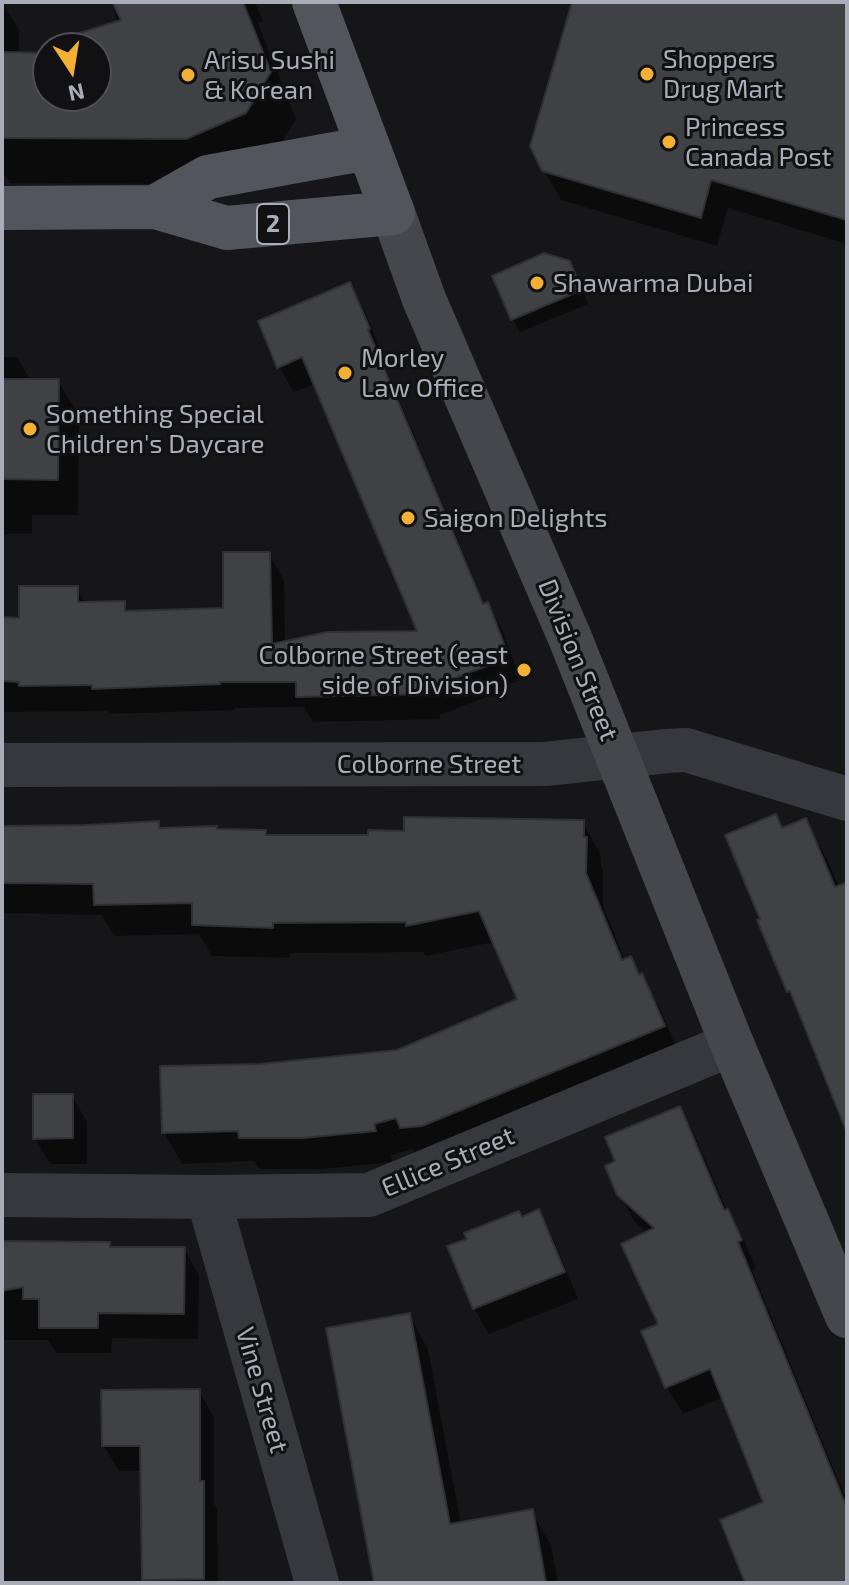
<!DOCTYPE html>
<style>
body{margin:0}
#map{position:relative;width:849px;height:1585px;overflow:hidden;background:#161618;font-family:"Exo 2",sans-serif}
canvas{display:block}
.frame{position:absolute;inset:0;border:4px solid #a8adb8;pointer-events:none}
.north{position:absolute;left:32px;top:32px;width:80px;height:80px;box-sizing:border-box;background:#111113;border:2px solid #4d4f55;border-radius:50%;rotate:168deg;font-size:22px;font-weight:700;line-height:32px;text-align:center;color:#a8adb8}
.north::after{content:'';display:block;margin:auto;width:28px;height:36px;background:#f2b134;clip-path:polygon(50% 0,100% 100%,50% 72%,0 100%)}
</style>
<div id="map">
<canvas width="849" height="1585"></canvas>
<div class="frame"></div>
<div class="north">N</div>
</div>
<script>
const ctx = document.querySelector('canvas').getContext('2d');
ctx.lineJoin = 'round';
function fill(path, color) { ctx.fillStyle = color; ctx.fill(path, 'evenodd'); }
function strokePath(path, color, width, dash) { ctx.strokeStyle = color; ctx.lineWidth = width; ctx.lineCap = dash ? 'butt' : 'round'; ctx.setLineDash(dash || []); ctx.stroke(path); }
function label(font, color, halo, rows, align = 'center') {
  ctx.font = font + ' "Exo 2",sans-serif'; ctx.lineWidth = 6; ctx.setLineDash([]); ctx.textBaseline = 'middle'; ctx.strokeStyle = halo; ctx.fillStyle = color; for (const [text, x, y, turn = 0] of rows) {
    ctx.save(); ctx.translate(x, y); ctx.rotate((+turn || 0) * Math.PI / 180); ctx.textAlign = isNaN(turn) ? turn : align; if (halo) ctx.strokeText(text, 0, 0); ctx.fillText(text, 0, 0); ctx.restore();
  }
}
fill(new Path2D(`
 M2,2L19,30V55H48V96H96V48H68L118,23L111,2H255L263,21L258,23L296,119L272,159L213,184L10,183L6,176H2Z
 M575,2H840L847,4V244L728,208L717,246L561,200L544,170Z
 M495,277H577L588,304L520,332L513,319Z
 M349,285L364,310L383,355L381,356L485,605L487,604L502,630L521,680L509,684L510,688L440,715V719L313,722L304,707L234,708V710L109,714L107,711L2,712V619L21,620L76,588L86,604L124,603L129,613L226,610L269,554L284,580L285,643L420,633L315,384L294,392L279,367Z
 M2,357H17L31,381H58L79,416L78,515H32V534H2Z
 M776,816L784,830L805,821L828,861L839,887L847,884V1127L801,1011L789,991L762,920Z
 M582,822L600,853L601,865L603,870V906L625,960L630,958L659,1007L681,1057L420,1159L413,1149L391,1155L392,1162L322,1169H259L254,1161L182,1164L164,1133L260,1066L398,1052L520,1000L494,942L426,956L423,952L290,953V958L212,956L199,934L114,936L101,915L2,913V828L158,823L162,830L264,832L267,837H370Z
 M72,1096L87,1122V1164H50L35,1138Z
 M679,1108L695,1136L727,1211L743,1238L756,1268L752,1270L847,1502V1583H747L765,1503L724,1397L683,1414L667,1387L661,1325L648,1234L635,1222L619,1194L618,1162Z
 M539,1212L553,1238L578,1299L489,1334L474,1308L522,1219Z
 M2,1238L5,1243L109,1244L112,1249H184L199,1275L198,1339L112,1338L111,1353H56L48,1340H2Z
 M409,1315L428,1349L461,1524L532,1512L551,1545L558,1583H376Z
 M199,1391L214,1417V1503L217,1509L218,1583H144L142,1471H119L104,1446Z`), '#0007');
const building = new Path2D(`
 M112,2H243L271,72L246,113L186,139L2,138V52L48,53V96H96V48H66V37L121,20Z
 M572,2H847V220L711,180L701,218L542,171L530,146Z
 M544,253L570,261L582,290L511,320L492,276Z
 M350,282L370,329L368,330L483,604L488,602L508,654L496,658L497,662L426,689V694L296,697V682H220V684L92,689V685L19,686V682L2,681V617L19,618V586H78V602L125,601V611L223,608V552H270L272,644L327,632L417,631L302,357L277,368L258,321Z
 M2,379H59L58,480L2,479Z
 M776,814L782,828L806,818L835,887L847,882V1127L845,1128L790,991L787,992L757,920L760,919L725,835Z
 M404,817L584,820V837H587L586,873L622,960L631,956L639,975L642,973L665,1026L422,1126L400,1128L396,1118L374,1124L376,1131L303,1138H239L238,1131L162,1133L160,1066L260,1064L397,1050L517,999L479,911L406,926V922L273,923V928L192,925V903L94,905L93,884L2,883V826L85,825L159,821V828L217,826V829L266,830V835H368V830L404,831Z
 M33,1094H73V1138L33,1139Z
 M680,1106L724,1210L728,1209L742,1240L738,1242L847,1508V1583H745L720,1520L763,1502L710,1369L665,1388L641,1331L658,1324L621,1244L654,1228L617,1195L605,1166L615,1161L605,1137Z
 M539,1209L565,1272L473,1309L447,1246L467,1239L464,1233L519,1211L522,1217Z
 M2,1241L110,1242V1247H185L184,1314L98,1313V1328H39V1299H23V1287L2,1291Z
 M410,1313L450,1524L533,1509L546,1583H374L326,1328Z
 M200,1389V1481H204V1579L142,1580L140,1446H102L101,1390Z`);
fill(building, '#404145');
strokePath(building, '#303034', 2);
strokePath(new Path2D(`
 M2,765L545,764L667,751L686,750L847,799
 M2,1195L208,1197L369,1195L732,1044
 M208,1197L317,1583`), '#37383d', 44);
strokePath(new Path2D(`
 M393,213L424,299L570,638L732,1044L847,1316`), '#45474d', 44);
strokePath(new Path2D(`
 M155,207L208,177L368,148
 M2,208L155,207L227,228L393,213L314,2`), '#53555c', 44);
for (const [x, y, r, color] of [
 [647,74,8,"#f2b134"],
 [188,75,8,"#f2b134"],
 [669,142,8,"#f2b134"],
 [537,283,8,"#f2b134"],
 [345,373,8,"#f2b134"],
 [30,429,8,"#f2b134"],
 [408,518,8,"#f2b134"],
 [524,670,8,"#f2b134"]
]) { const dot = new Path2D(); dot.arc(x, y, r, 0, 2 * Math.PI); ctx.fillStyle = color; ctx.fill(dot); strokePath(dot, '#111113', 3); }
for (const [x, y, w] of [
 [273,224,32]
]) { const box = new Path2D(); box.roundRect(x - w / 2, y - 20, w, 40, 6); ctx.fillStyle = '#111113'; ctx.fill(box); strokePath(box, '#a8adb8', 2); }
label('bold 24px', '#a8adb8', null, [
 ["2",273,224]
]);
label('26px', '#a8adb8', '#111113', [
 ["Shoppers",663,59],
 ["Drug Mart",663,89],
 ["Arisu Sushi",204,60],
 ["& Korean",204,90],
 ["Princess",685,127],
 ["Canada Post",685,157],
 ["Shawarma Dubai",553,283],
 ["Morley",361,358],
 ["Law Office",361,388],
 ["Something Special",46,414],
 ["Children's Daycare",46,444],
 ["Saigon Delights",424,518],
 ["Colborne Street (east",508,655,"right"],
 ["side of Division)",508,685,"right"]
], 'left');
label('26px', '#a8adb8', '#111113', [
 ["Division Street",578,660,68],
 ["Colborne Street",429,764],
 ["Ellice Street",448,1162,-23],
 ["Vine Street",262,1390,74]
]);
</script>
